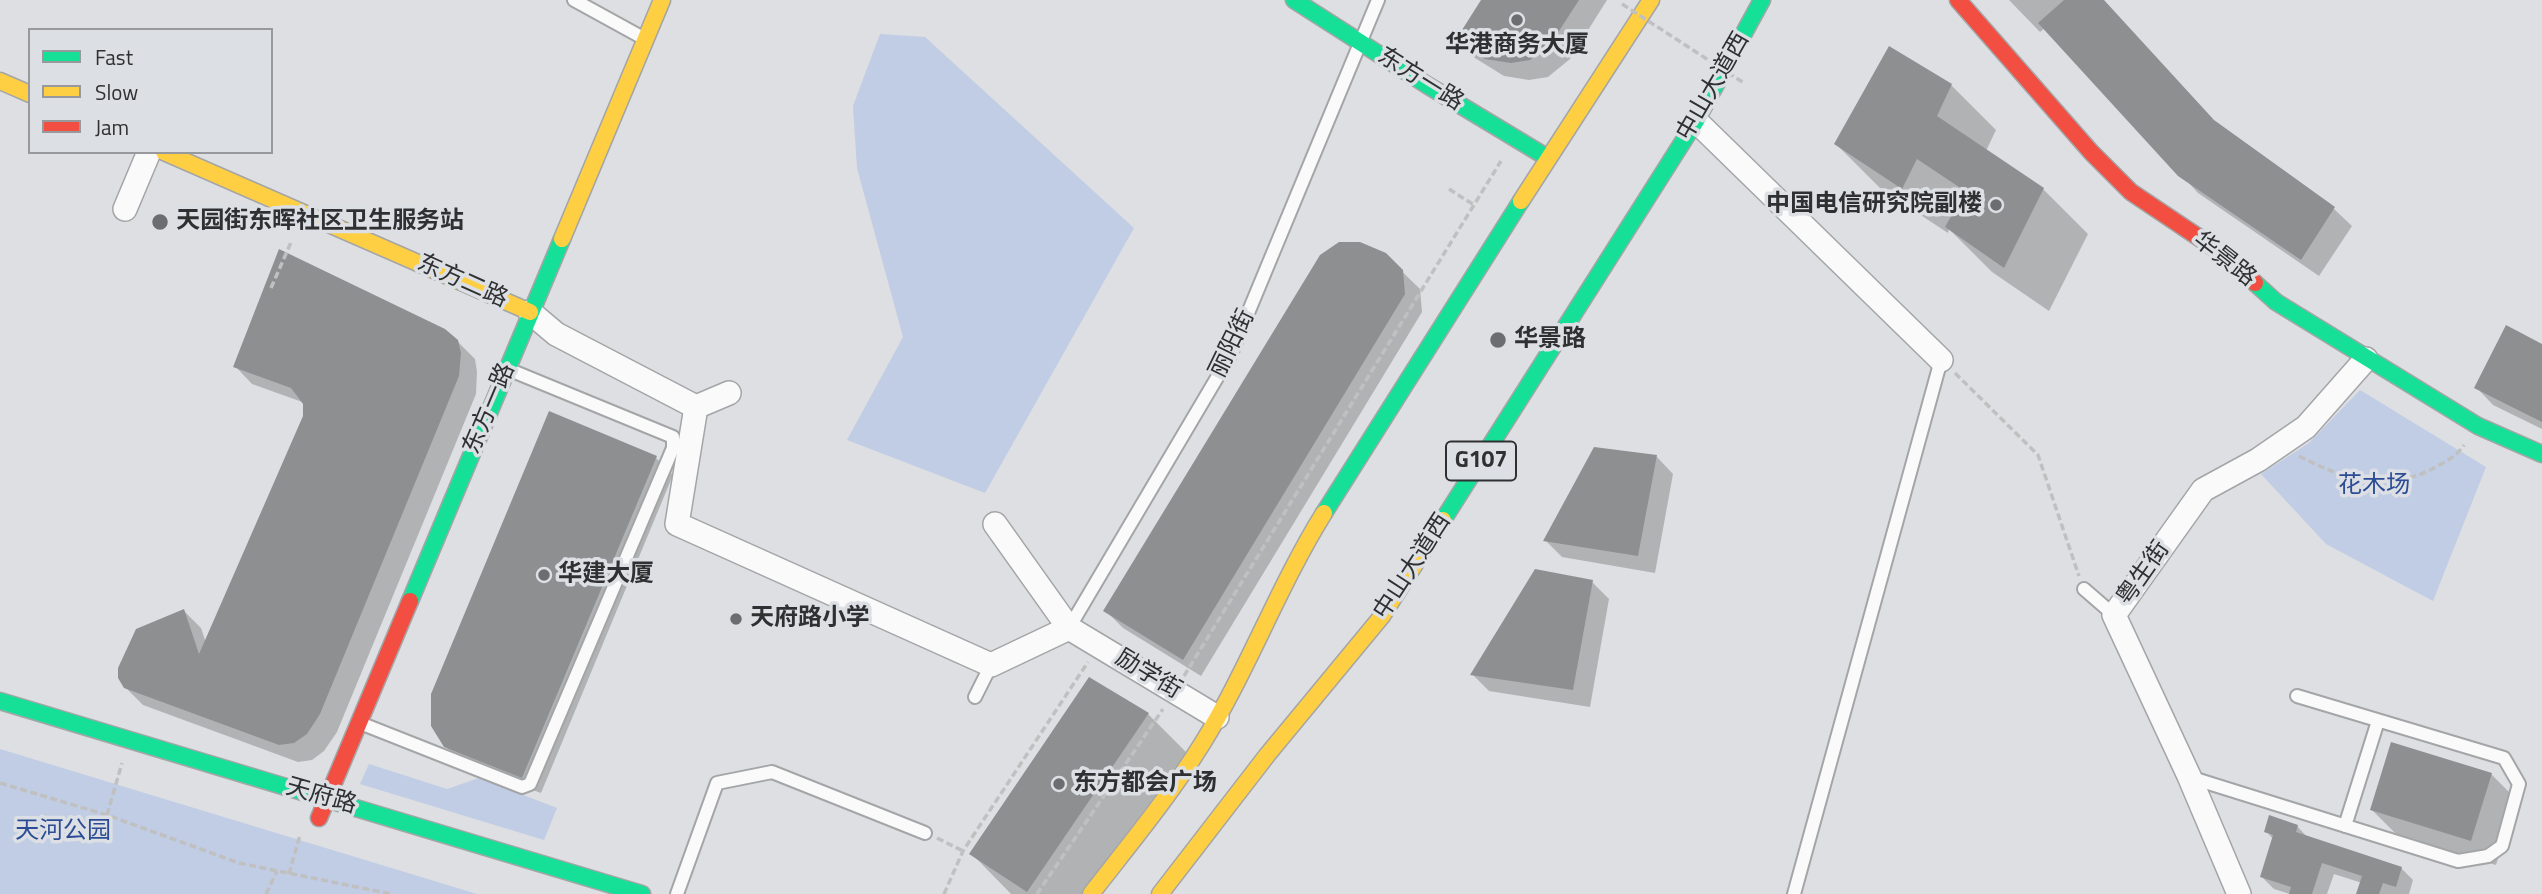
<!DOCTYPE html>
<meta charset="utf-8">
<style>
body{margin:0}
#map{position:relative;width:2542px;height:894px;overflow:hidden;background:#dddfe2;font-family:"Titillium Web",sans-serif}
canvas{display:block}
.legend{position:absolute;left:28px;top:28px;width:245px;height:126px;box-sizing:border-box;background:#dcdfe3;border:2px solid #97999c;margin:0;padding:9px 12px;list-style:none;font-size:21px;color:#2f3032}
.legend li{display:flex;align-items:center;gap:14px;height:35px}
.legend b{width:35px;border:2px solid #97999c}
</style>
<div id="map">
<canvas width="2542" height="894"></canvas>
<ul class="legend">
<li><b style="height:9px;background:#16e098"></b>Fast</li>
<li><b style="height:9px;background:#ffcf43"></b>Slow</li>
<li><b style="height:9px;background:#f24e42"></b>Jam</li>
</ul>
</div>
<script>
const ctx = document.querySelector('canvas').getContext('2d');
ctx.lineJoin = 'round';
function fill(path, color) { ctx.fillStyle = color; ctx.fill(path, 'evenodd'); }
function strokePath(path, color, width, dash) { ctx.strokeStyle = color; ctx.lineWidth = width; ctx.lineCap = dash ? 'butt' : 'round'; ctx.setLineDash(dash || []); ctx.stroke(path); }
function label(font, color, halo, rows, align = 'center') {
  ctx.font = font + ' "Titillium Web","Noto Sans SC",sans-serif'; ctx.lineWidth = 7; ctx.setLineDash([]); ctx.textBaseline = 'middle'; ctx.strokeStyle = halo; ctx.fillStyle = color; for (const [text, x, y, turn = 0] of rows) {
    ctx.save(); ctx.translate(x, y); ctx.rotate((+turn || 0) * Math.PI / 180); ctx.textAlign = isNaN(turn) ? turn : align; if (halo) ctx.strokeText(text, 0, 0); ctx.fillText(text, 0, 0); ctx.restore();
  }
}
fill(new Path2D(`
 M880,34L925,37L1134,228L985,493L847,440L903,337L857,168L853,106Z
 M2360,390L2486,467L2433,601L2326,544L2261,474L2309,443Z
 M0,749L477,894H0Z
 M369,764L447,789L479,778L557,808L544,840L360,784Z`), '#c0cde5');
fill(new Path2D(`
 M1483,0H1607L1570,59L1548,77L1529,80L1504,76L1475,58L1458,41Z
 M2009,0H2103L2217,124L2334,209L2352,226L2319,276L2198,193L2045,28L2040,32Z
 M1951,85L1996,130L1986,151L2043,189L2088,234L2049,311L1992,272L1949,229L1948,233L1881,189L1836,144Z
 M1385,255L1420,289L1422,312L1201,676L1123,628L1106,611Z
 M457,341L475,359L477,372L476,394L337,732L324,751L312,760L298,762L143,705L125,687L184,611L201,628L206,643L304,417L305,403L252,384L235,366Z
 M2542,345V429L2493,405L2476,387Z
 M1656,456L1673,474L1655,573L1562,557L1545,540Z
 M656,458L673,475L541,793L463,764L445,746Z
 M1592,582L1609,599L1590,707L1489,691L1472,674Z
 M1148,714L1192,758L1100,894H1011L972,854Z
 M2491,774L2516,799L2496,865L2397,835L2372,810Z
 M2297,826L2309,839L2401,868L2413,880L2409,894H2358L2362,883L2334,874L2327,894H2290L2274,889L2262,877L2273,839L2266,831Z`), '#0003');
fill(new Path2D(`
 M1481,0H1579L1552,42L1530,60L1511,63L1485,59L1455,41Z
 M2064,0H2104L2214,120L2335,207L2301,260L2178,176L2038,23Z
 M1889,46L1952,84L1937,116L2044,188L2004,268L1945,227L1965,191L1917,159L1902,189L1834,144Z
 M1339,242H1360L1386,253L1403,270L1405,294L1183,660L1103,611L1320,255Z
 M279,249L445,329L458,340L461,353L459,376L320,714L307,734L294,743L279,745L124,688L118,678V668L136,629L184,609L199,654L303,416V404L291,388L233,367Z
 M2506,325L2542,344V422L2474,388Z
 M549,411L657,456L522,778L444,747L431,726V694Z
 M1594,447L1657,455L1638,556L1543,541Z
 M1535,569L1593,580L1573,690L1470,675Z
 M1089,677L1149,713L1027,892L969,854Z
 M2391,742L2492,773L2471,841L2370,810Z
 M2269,815L2298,825L2296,832L2402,867L2396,887L2383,883L2379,894H2356L2362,876L2322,863L2312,894H2289L2291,887L2260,877L2273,835L2264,832Z`), '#8d8f91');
const lane = new Path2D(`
 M574,0L645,39
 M2084,589L2114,615
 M1069,628L1231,354L1378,0
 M975,697L991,665
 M360,723L522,787L530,784L673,448V437L510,370
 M2189,777L2458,861L2488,856L2502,846L2519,784L2504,758L2297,696
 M2345,826L2378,721
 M677,894L717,783L772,772L925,833
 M1794,894L1941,360`);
const street = new Path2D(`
 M1696,121L1941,360
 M125,209L149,152
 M530,312L556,334L696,407L677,524L991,665L1069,628
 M696,407L729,393
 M995,524L1069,628L1217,717
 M2239,894L2189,776L2114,615L2203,490L2258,460L2306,427L2366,359`);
const fast = new Path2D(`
 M1294,0L1427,85L1548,158
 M2255,283L2276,302L2478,426L2542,454
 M1324,513L1521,201
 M1443,520L1696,121L1762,0
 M410,601L562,239
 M0,701L642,894`);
const slow = new Path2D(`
 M0,81L30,94
 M164,152L530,312
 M1521,201L1651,0
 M562,239L662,0
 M1091,894C1129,845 1169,797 1202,744C1248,670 1278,587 1324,513
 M1160,894L1268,754L1382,616L1443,520`);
const jam = new Path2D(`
 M1958,0L2091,152L2131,192L2222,253L2255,283
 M319,818L410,601`);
strokePath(lane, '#a4a5a7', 16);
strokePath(street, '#a4a5a7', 26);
strokePath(fast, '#a4a5a7', 19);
strokePath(slow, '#a4a5a7', 19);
strokePath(jam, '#a4a5a7', 19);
strokePath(new Path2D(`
 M1449,189L1474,205
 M271,288L292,240
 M1955,373L2038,455L2079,576
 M2299,456C2345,480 2386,493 2434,468C2445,462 2457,456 2464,445
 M1184,676L1501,161
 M0,783L107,815L239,863L391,894
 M107,815L122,763
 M937,838L963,851
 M289,874L300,835
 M266,894L277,871
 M944,894L963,851L1088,662
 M1037,894L1163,709`), '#c0c0c1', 3.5, [7, 3.5]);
strokePath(lane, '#fafafb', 12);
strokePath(street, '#fafafb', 23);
strokePath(fast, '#16e098', 16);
strokePath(slow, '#ffcf43', 16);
strokePath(jam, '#f24e42', 16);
strokePath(new Path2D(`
 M1622,4L1744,83`), '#c0c0c1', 3.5, [7, 3.5]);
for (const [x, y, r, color] of [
 [1517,20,7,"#6c6d70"],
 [1996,205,7,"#6c6d70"],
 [160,222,9,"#6c6d70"],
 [1498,340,9,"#6c6d70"],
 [544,575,7,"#6c6d70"],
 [736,619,7,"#6c6d70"],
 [1059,784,7,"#6c6d70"]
]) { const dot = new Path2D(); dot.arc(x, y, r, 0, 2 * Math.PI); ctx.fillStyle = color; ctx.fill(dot); strokePath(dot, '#dcdfe3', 2.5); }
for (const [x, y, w] of [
 [1481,461,70]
]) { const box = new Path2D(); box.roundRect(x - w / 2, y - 19.5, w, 39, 5); ctx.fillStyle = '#dcdfe3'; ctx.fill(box); strokePath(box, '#2f3032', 2); }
label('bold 23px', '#2f3032', null, [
 ["G107",1481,461]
]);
label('bold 24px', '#2f3032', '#dcdfe3', [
 ["华港商务大厦",1517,46,"center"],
 ["中国电信研究院副楼",1982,205,"right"],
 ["天园街东晖社区卫生服务站",176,222],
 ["华景路",1514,340],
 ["华建大厦",558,575],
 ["天府路小学",750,619],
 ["东方都会广场",1073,784]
], 'left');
label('24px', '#2f3032', '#dcdfe3', [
 ["东方一路",1420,80,32],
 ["中山大道西",1714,87,-60],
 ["华景路",2224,260,38],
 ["东方二路",462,282,24],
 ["丽阳街",1233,344,-64],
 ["东方一路",490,409,-67],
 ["中山大道西",1413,567,-57],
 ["粤生街",2144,574,-55],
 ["励学街",1148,675,31],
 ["天府路",321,797,16]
]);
label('24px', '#2c4d96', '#dcdfe3', [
 ["花木场",2374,486],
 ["天河公园",63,832]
]);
</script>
